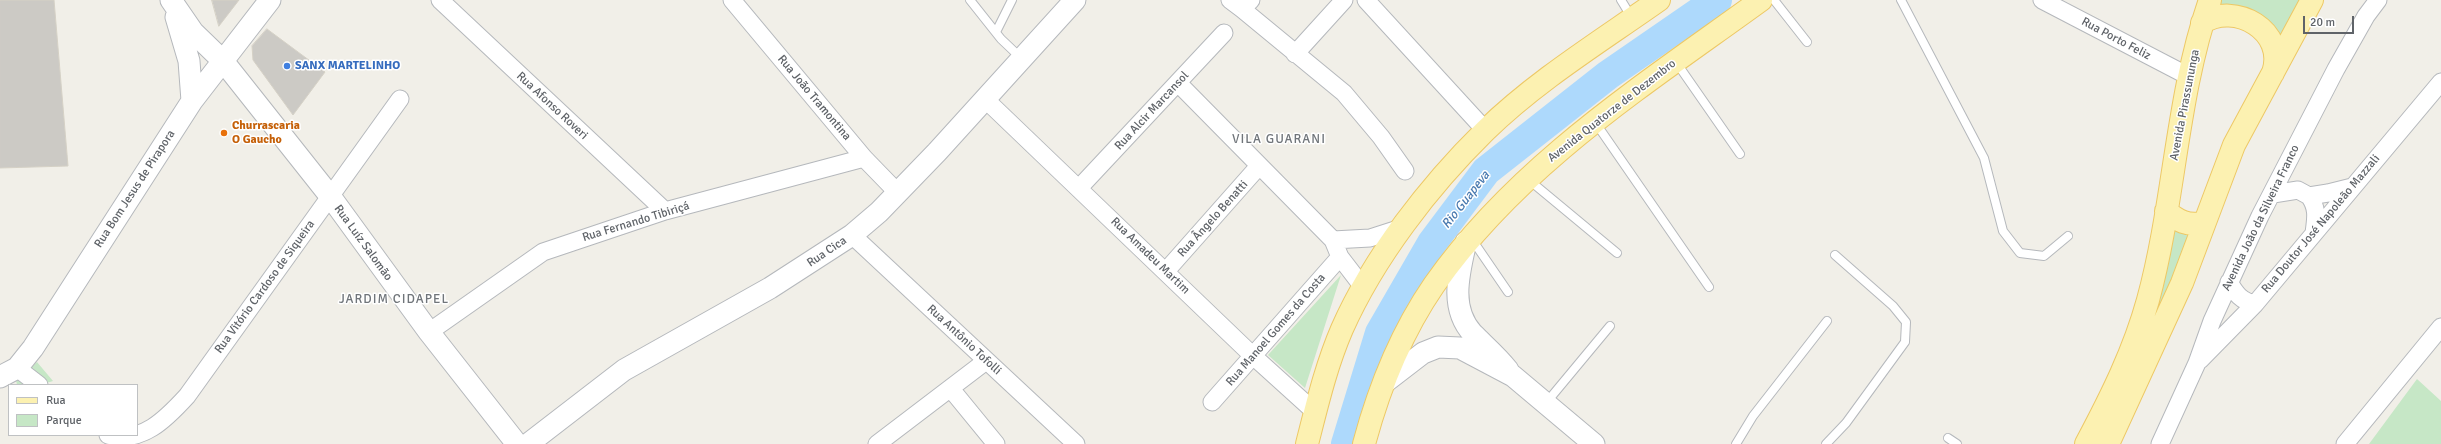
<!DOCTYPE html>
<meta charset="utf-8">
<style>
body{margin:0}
#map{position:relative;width:2441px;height:444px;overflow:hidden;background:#f1efe8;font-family:Signika,sans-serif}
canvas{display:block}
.legend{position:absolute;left:8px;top:384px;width:130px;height:52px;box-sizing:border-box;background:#fff;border:1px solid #bfc1c3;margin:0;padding:5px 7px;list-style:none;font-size:12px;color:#5f6368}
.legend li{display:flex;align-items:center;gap:8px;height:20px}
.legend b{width:20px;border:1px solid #bfc1c3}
.scale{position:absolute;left:2303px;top:16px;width:51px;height:18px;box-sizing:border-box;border:2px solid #5f6368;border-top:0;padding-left:5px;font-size:12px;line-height:14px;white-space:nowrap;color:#5f6368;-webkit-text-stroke:3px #fff;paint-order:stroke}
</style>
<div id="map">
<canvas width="2441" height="444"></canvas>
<ul class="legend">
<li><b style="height:5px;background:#fcf1b1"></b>Rua</li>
<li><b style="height:11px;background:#c6e7c6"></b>Parque</li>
</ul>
<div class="scale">20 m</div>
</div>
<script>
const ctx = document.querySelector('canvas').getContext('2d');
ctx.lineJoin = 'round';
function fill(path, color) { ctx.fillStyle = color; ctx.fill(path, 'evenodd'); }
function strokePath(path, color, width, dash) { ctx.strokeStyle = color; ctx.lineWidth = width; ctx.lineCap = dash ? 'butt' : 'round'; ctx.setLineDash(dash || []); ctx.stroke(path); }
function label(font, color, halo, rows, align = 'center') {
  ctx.font = font + ' Signika,sans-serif'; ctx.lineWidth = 3; ctx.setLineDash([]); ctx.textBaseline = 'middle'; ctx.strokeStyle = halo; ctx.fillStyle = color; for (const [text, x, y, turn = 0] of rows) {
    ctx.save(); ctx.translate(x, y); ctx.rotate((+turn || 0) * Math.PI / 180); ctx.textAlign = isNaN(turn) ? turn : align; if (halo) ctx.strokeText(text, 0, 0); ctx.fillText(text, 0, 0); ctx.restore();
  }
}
fill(new Path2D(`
 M2219,0H2301L2280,43L2214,11Z
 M2172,229L2195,233L2114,416Z
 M1341,275L1305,388L1268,355Z
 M37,362L53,381L40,385H17L16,380Z
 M2417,379L2441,401V444H2369Z`), '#c6e7c6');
strokePath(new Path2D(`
 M1346,444L1380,333L1432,243L1486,171L1608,75L1717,0`), '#add9fc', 30);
const building = new Path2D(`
 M0,0H54L68,166L0,168Z
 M212,0H239L219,26Z
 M267,29L325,72L293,115L253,60L252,46Z`);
fill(building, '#cccac5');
strokePath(building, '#d5d1c6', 1);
const service = new Path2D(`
 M970,0L1001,39L1021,58
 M1621,0L1632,18
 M1774,0L1807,42
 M1901,0L1984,158L2003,231L2020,253L2044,256L2068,236
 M996,32L1012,0
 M1676,62L1740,154
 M1595,122L1709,287
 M1529,180L1617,253
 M1471,238L1508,292
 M1546,403L1610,326
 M1948,438L1957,444
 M1736,444L1753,416L1827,321
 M1826,444L1846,423L1905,342L1906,322L1893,306L1835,255`);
const minor = new Path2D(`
 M440,0L665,211
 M732,0L864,158L898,193
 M1230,0L1242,9
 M1251,0L1242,9L1344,93L1381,137L1405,171
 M1366,0L1486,131
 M2042,0L2190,77
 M1295,54L1344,0
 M1178,83L1333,240L1340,257L1363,287
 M985,99L1252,355L1315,412
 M1079,188L1224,33
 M2273,194L2298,190L2309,196L2328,193L2352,187
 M2309,196C2318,208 2316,218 2314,233
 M852,235L1076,444
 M1333,240L1370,238L1401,228
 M1166,271L1259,166
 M2229,282C2236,294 2241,301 2255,304
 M429,332L543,252L665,211L864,158
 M2200,360L2255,304L2441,82
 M17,368L39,385
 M951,389L996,444
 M1212,402L1340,257
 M108,435C142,444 166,419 187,396L400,99
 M877,444L986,361
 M2160,444L2197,363L2212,321L2260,216L2336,69L2366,16L2378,0
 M2345,444L2441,327`);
const tertiary = new Path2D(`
 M171,0L193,32L223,61L330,196L429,332L517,444
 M176,17L189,61L192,101
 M1466,242C1459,273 1449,308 1473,334C1485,346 1497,356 1508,370
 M0,377L17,368L33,348L192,101L270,0
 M1384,383L1423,353L1438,347L1460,348L1513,376L1594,444
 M528,444L624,370L770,288L852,235L879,212L937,152L1075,0`);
const primary = new Path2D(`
 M2202,23C2235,1 2287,31 2273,73
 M2166,211C2178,221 2187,226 2203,223
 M1307,444C1317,405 1326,366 1342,329C1374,257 1429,186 1485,131C1536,81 1601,41 1659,0
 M1364,444C1379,388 1401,333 1434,285C1518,165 1644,85 1761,0
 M2086,444C2111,397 2134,351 2148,300C2175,201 2176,97 2210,0
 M2108,444L2182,283L2234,145L2312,0`);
strokePath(service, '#b5b8bc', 10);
strokePath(minor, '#b5b8bc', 19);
strokePath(tertiary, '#b5b8bc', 23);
strokePath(primary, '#edc865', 24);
strokePath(service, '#fff', 8);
strokePath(minor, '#fff', 17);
strokePath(tertiary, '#fff', 21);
strokePath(primary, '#fcf1b1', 22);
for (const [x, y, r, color] of [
 [287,66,4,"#3f7fe0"],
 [224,133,4,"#e8710a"]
]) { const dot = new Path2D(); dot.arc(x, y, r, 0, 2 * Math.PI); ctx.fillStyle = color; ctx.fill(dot); strokePath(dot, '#fff', 1.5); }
label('12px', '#5f6368', '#fff', [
 ["Rua Porto Feliz",2116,39,28],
 ["Rua João Tramontina",814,98,50],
 ["Avenida Pirassununga",2185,105,-79],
 ["Rua Afonso Roveri",552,106,43],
 ["Rua Alcir Marcansol",1152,111,-47],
 ["Avenida Quatorze de Dezembro",1612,111,-38],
 ["Rua Bom Jesus de Pirapora",135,189,-57],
 ["Avenida João da Silveira Franco",2261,218,-64],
 ["Rua Ângelo Benatti",1213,219,-48],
 ["Rua Fernando Tibiriçá",636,222,-17],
 ["Rua Doutor José Napoleão Mazzali",2321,224,-50],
 ["Rua Luíz Salomão",363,243,54],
 ["Rua Cica",827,252,-34],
 ["Rua Amadeu Martim",1150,256,44],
 ["Rua Vitório Cardoso de Siqueira",265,287,-54],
 ["Rua Manoel Gomes da Costa",1276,330,-49],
 ["Rua Antônio Tofolli",964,340,43]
]);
label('bold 12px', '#366cbe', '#fff', [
 ["SANX MARTELINHO",295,66]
], 'left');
label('bold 12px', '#c56008', '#fff', [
 ["Churrascaria",232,126],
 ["O Gaucho",232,140]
], 'left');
ctx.letterSpacing = '1px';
label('13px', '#70757a', '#fff', [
 ["VILA GUARANI",1279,140],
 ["JARDIM CIDAPEL",394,300]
]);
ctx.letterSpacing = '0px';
label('italic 13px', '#4879af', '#fff', [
 ["Rio Guapeva",1466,200,-52]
]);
</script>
